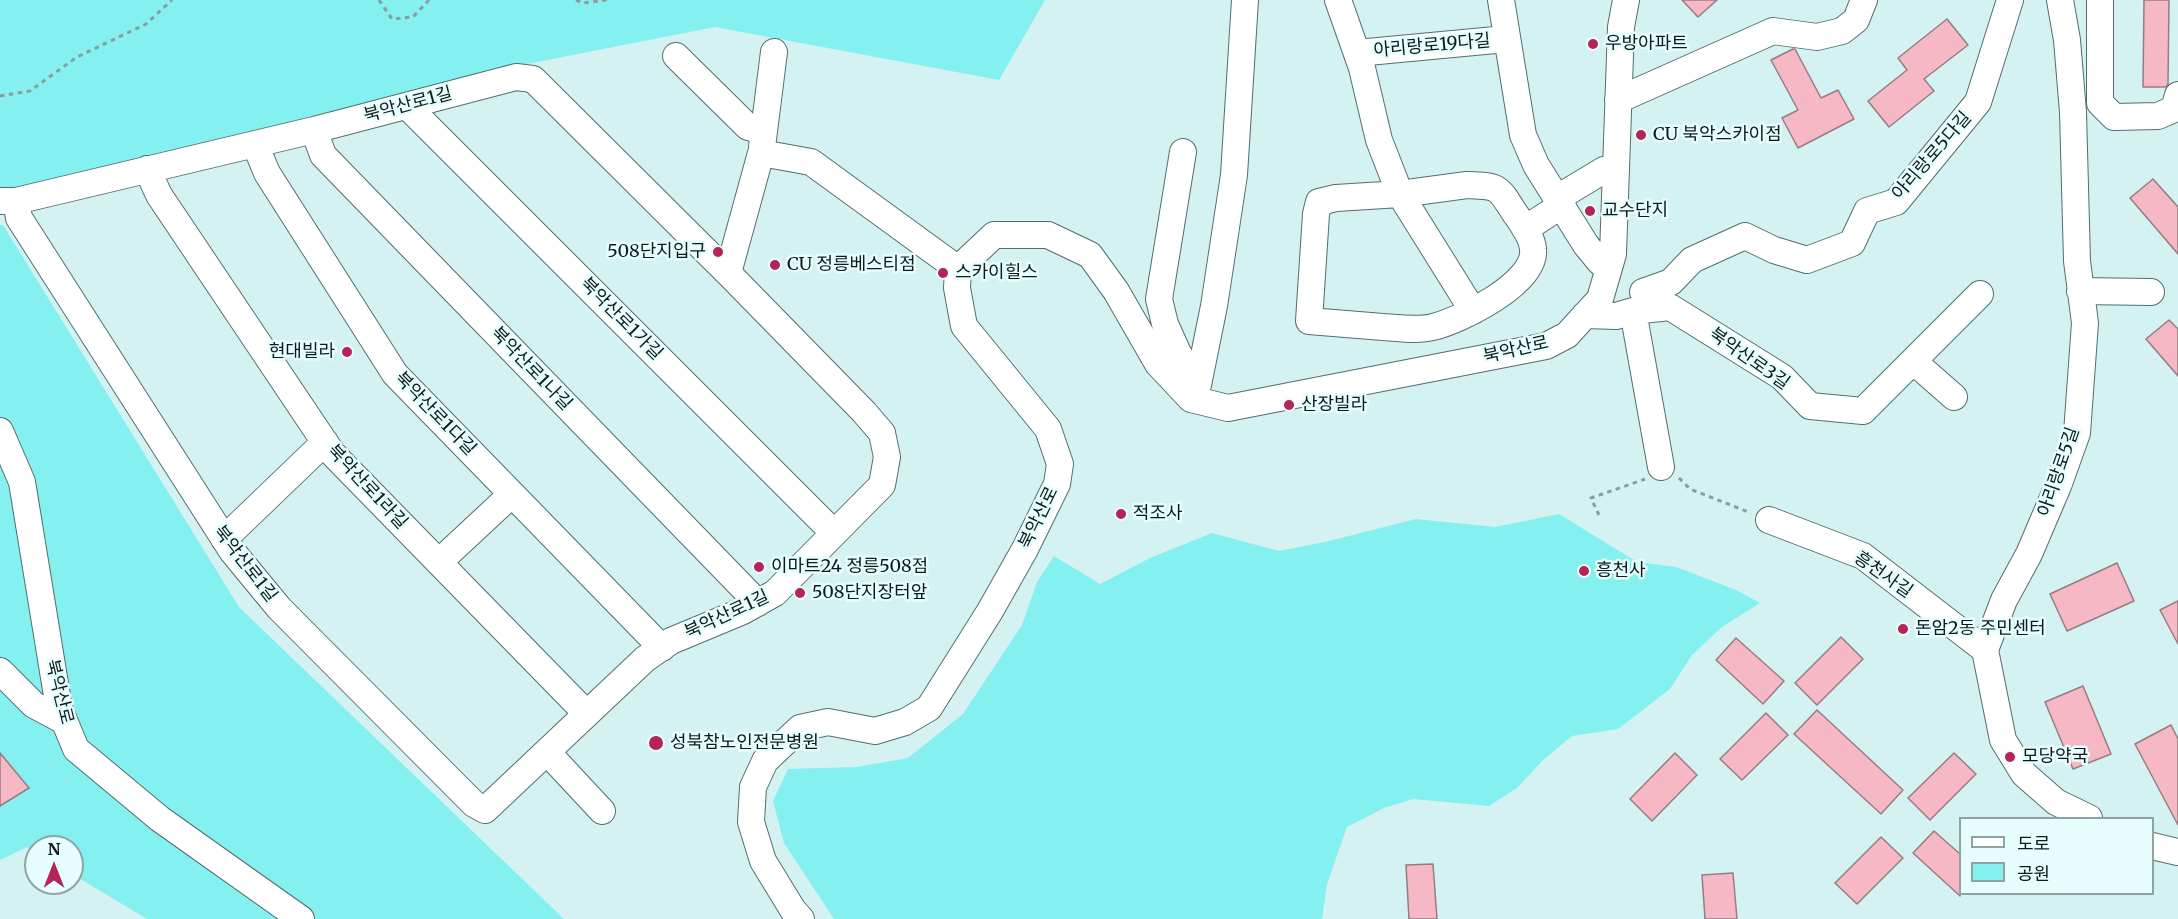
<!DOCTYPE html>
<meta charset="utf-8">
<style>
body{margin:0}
#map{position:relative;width:2178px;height:919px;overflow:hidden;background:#d5f2f2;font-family:Merriweather,"Noto Sans KR",serif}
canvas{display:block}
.legend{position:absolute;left:1959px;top:817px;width:195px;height:78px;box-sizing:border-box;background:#e6fefe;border:2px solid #90a3a2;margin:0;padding:8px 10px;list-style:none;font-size:18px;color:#0f1a19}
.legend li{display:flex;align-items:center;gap:12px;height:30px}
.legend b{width:30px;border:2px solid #90a3a2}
.north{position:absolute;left:24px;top:835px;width:60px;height:60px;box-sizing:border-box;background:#e6fefe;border:2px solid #90a3a2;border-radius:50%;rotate:0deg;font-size:16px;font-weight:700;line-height:24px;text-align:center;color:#0f1a19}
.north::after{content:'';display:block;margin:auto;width:21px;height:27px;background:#b42456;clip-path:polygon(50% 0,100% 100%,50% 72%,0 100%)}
</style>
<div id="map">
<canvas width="2178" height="919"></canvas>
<ul class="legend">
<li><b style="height:8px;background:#fff"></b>도로</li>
<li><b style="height:16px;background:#85f0f0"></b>공원</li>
</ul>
<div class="north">N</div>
</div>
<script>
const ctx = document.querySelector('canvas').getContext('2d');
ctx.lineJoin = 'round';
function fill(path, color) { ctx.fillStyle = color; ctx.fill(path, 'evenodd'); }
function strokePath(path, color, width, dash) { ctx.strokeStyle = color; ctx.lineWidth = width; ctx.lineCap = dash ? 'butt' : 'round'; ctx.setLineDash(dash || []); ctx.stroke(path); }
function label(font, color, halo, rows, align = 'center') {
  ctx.font = font + ' Merriweather,"Noto Sans KR",serif'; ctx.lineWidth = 5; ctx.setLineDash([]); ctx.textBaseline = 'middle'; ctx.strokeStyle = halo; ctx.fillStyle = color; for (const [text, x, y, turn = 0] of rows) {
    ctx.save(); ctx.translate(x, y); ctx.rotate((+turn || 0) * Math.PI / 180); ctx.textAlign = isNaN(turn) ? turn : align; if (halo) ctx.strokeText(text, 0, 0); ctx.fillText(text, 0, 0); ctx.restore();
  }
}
fill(new Path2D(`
 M0,0H1045L999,80L715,27L522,65L19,188L0,187Z
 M0,225H3L239,607L564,919H147L72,874V847H36V853L27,847L0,860Z
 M1559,514L1637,562L1676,567L1736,590L1760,603L1722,627L1692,655L1670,689L1618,729L1572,736L1543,760L1517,788L1489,806L1413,799L1384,808L1347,827L1327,884L1322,919H834L784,843L773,801L788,769L856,767L908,758L963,714L1022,625L1037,582L1054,556L1100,584L1150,558L1212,533L1279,551L1325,542L1416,519L1495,527Z`), '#85f0f0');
const building = new Path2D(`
 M1682,0H1717L1698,17Z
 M2144,0H2169L2168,84L2166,87H2143Z
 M1947,19L1968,45L1924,79L1934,91L1889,127L1868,101L1907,70L1898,58Z
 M1793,49H1795L1821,98L1838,90L1854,119L1798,148L1782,118L1798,110L1771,60Z
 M2153,179L2178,207V254L2130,198Z
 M2169,320L2178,329V376L2146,339Z
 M2117,563L2134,601L2067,631L2050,594Z
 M2178,601V644L2160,610Z
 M1841,637L1863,659L1817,705L1795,683Z
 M1736,638L1784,681L1763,704L1716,660Z
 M2083,686L2111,754L2073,769L2045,702Z
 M1817,710L1903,790L1881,814L1794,734Z
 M1766,713L1788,735L1742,780L1720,759Z
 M2171,725L2178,739V825L2135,744Z
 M0,753L29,788L0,806Z
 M1675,753L1697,775L1652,821L1630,799Z
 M1954,753L1976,774L1930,820L1908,798Z
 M1934,831L1960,854V896L1913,853Z
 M1881,837L1903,858L1857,904L1835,883Z
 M1433,864L1437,919H1409L1406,865Z
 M1733,873L1737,919H1705L1702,875Z`);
fill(building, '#f6b8c4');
strokePath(building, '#967d82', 1.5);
const minor = new Path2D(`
 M1338,0L1362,68L1379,140L1400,194L1473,311
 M1501,0L1523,135L1536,165L1586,245L1600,262
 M2060,0L2067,40L2073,112L2077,261L2085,323L2077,433L2058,486L2029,554L2004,600L1985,650L2003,740L2024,774L2056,802L2089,818
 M2100,0V103L2114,117L2158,116L2174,109L2178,95
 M1357,53L1506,39
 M676,56L748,127L764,131
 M1618,100L1773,31L1817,37L1842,31L1856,20L1864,0
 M407,106L834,533
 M314,130L323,155L758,603
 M255,144L267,173L395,374L662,648
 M762,147L774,52
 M1183,152L1159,299L1165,324L1178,353L1189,370L1199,378
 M147,169L159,195L332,453L587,714
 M1467,185C1498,186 1498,186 1514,212C1521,222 1532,236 1533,249C1537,283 1461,320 1433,327C1417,331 1399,328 1383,327C1358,325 1334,323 1309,321L1316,214L1319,202L1336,198L1400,194Z
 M0,201H16L314,130L516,77L533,79L728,273L761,153L811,162L958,269
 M16,201L19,218L232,551L279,608L474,804L485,810L645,659L671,641L743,611L775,593L882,485L887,457L882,433L864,412L728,273
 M1525,229L1562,205L1564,194L1604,170L1616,169
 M2080,291L2151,292
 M1643,292L1671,282L1692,260L1745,236L1774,250L1807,260L1852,243L1867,211L1896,202L1978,102L2010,0
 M1633,311L1661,467
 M1585,315L1616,316L1633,311L1670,307L1782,377L1810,406L1863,411L1980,294
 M1913,361L1954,397
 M1191,399L1198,385L1214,306L1234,175L1245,0
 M0,431L22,482L59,708L76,749L160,819L301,919
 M1769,520L1863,556L1985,650
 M224,539L325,442
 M439,562L512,494
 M0,671L34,705L64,721
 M547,752L602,811
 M2152,846L2178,852
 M801,919L793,910L763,861L751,822L753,787L765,761L800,728L828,722L875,731L905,722L929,708L990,611L1025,549L1057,484L1060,464L1048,429L964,326L957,288L958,269L994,235H1048L1090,255L1116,291L1158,364L1191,399L1228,408L1546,346L1567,335L1600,299L1613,254L1621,27L1626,0`);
strokePath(minor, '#536e6d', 28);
strokePath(new Path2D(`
 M379,0L392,19L413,17L429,0
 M576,0L583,3L607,0
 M0,96L30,91L77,57L146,24L172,0
 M1679,478L1690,489L1751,513
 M1599,515L1591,498L1645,479`), '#889e9e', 3, [4.5, 4.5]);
strokePath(minor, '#fff', 26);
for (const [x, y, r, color] of [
 [1593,44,6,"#b42456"],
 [1641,135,6,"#b42456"],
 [1590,211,6,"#b42456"],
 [718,252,6,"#b42456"],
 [775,265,6,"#b42456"],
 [943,273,6,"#b42456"],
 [347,352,6,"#b42456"],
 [1289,405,6,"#b42456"],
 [1121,514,6,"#b42456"],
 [759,567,6,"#b42456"],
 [1584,571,6,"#b42456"],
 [800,593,6,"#b42456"],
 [1903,629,6,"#b42456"],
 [656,743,8,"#b42456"],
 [2010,757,6,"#b42456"]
]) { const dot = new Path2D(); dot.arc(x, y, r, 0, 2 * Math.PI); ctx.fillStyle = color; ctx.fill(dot); strokePath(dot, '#e6fefe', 2); }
label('18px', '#0f1a19', '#e6fefe', [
 ["우방아파트",1605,44],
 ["CU 북악스카이점",1653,135],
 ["교수단지",1602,211],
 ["508단지입구",706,252,"right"],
 ["CU 정릉베스티점",787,265],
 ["스카이힐스",955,273],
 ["현대빌라",335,352,"right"],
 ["산장빌라",1301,405],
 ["적조사",1133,514],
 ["이마트24 정릉508점",771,567],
 ["흥천사",1596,571],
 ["508단지장터앞",812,593],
 ["돈암2동 주민센터",1915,629],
 ["성북참노인전문병원",670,743],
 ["모당약국",2022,757]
], 'left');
label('18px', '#0f1a19', '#e6fefe', [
 ["아리랑로19다길",1432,46,-5],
 ["북악산로1길",408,105,-15],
 ["아리랑로5다길",1932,156,-49],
 ["북악산로1가길",621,319,45],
 ["북악산로",1516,350,-13],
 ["북악산로3길",1749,359,35],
 ["북악산로1나길",531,369,46],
 ["북악산로1다길",435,414,46],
 ["아리랑로5길",2059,472,-71],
 ["북악산로1라길",367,487,47],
 ["북악산로",1039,518,-64],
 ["북악산로1길",245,564,52],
 ["흥천사길",1883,575,35],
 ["북악산로1길",727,615,-25],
 ["북악산로",59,692,76]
]);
</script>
